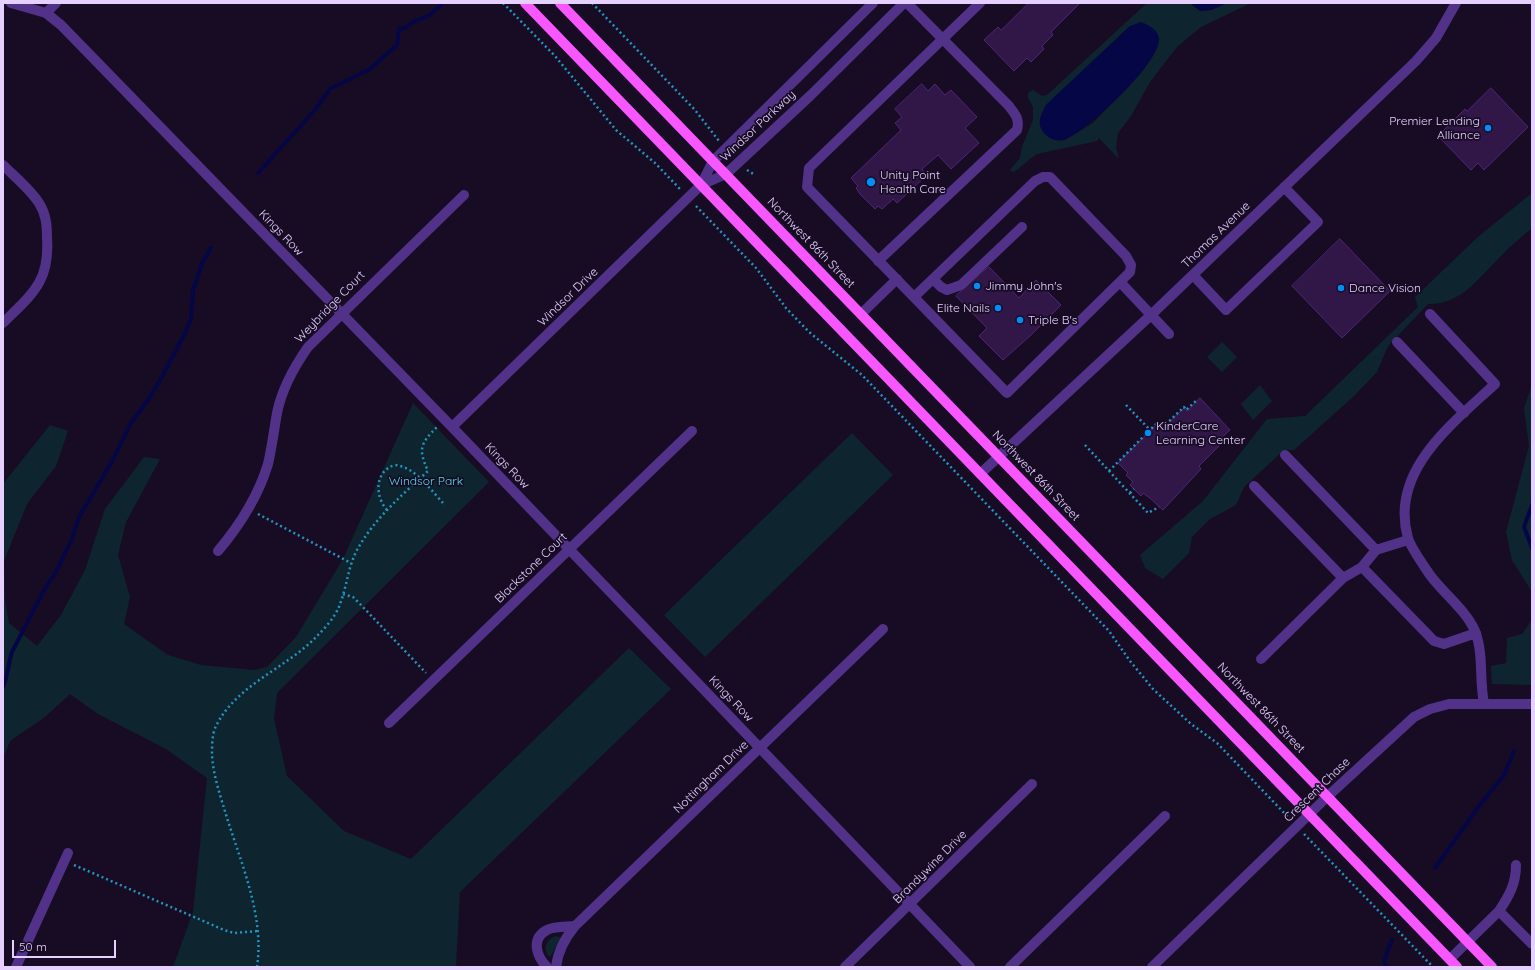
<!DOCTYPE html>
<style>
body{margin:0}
#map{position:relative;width:1535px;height:970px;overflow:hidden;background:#180c25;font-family:Quicksand,sans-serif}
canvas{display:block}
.frame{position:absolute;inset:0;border:4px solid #e5d0ff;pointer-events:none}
.scale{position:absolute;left:12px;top:940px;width:104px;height:18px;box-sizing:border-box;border:2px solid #e5d0ff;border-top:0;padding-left:5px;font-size:12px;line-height:14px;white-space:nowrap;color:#e5d0ff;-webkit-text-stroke:3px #180c25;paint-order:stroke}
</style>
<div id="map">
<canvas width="1535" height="970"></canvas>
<div class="frame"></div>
<div class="scale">50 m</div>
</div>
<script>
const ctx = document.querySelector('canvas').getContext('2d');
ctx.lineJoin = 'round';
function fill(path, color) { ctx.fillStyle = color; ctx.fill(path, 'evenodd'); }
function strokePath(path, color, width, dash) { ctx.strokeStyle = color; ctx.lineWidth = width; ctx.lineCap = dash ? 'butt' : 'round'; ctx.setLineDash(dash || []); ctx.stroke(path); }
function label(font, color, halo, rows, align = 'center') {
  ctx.font = font + ' Quicksand,sans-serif'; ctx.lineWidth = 3.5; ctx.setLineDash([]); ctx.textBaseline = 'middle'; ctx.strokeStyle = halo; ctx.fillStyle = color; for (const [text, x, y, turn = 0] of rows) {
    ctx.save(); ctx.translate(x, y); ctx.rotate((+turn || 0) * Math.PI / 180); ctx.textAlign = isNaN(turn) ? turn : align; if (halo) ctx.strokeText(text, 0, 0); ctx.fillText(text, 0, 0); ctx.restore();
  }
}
fill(new Path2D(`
 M1147,3H1190L1200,11L1211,10L1227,3H1251L1201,27L1177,47L1150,82L1131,116L1118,133L1116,148L1119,159L1099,138L1097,141L1037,154C1029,159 1017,171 1013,172L1010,170L1020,158L1022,147L1033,120V107L1028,98V93L1033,90L1042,96L1047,95ZM1130,26L1145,68L1093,123L1065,140L1040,120L1046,105Z
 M1532,193V228C1522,237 1511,245 1502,255C1480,276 1462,305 1428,304L1388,346L1377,372L1354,396L1294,450H1284L1244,487L1236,505L1210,519L1192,537L1189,553L1163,579L1145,568L1140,555L1203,501L1267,419L1305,416L1418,307L1415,297L1479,236Z
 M1222,342L1237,357L1222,372L1207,357Z
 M1260,385L1272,401L1253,420L1241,404Z
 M1532,385V592L1512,560L1506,532L1529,446L1524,408Z
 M413,403L489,482L277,693L274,719L287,776L344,831L411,859L629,648L671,689L460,892L456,967H173L193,912L207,778L166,749L98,714L70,694L45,717L10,741L3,759V484L50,425L68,431L56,466L27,504L4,561L5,600L9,623L37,646L61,615L85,570L105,509L144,457L160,459L126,522L118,555L130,597L124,624L168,655L201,665L254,670L267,667L296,637L343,559Z
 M852,433L893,475L705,657L664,615Z
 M1532,620V685L1492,684L1491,666L1506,663L1507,638L1522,634Z
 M556,936L561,938L550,957C542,950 546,939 556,936Z`), '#0e252f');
fill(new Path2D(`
 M1190,3H1227L1211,10L1200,11Z
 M1141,22C1149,25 1159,30 1159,40C1158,65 1088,130 1066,139C1054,145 1037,132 1040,119C1041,114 1044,109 1046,105L1130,26Z`), '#040645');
strokePath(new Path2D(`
 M258,173L315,110L330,89L370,69L397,45L399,29L405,28L413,22L430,15L443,3
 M1532,505L1524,527L1532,548
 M3,687C8,676 8,664 12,652L44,590L57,570L72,539L79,517L114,458L131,423L150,397L163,375L186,331L191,319L193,290L203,261L211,248
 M1435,868L1479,806L1504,775L1514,751
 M1387,967L1384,961L1392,940`), '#040645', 4);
const building = new Path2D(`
 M1029,3H1080L1051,32L1053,35L1042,46L1044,49L1031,62L1027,58L1014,71L984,40L998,27L1001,30Z
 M922,84L928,91L935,84L945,95L951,90L977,117L965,128L979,143L951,169L938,155L922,169L927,175L897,203L893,199L882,209L878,206L875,209L860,194L856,188L858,186L851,178L901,130L895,123L902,117L895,109Z
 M1491,88L1528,127L1484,170L1478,163L1471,170L1438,136L1465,109L1467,111Z
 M1340,239L1390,291L1342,338L1292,286Z
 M989,267L1019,298L1036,280L1061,305L1031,335L1003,360L979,336L987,328L956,296Z
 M1200,398L1230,430L1217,442L1220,445L1199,466L1201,469L1163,510L1151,499L1143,493L1141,496L1130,485L1133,482L1126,475L1128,473L1118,463L1157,424L1162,429L1184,408L1187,411Z`);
fill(building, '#311648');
strokePath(building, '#502576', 1);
strokePath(new Path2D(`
 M503,3L555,56L616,130L655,163L680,189
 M592,3L695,110L719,141
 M747,170L755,175
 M696,206L756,268L786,308L809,332L862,375L1109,631L1130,661L1153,689L1191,724L1217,743L1290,819
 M1126,405L1150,430
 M1085,445L1148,513L1159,507
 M1109,471L1157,423L1162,428L1184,407L1186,410L1197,400
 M1130,493L1134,489
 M387,510C375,497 374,471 395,465C416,467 431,491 445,505
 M258,514L351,563
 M343,594L353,597L360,604L426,673
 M1304,834L1433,967
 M74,865L224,930L234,933L258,931
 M257,967C265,914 239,859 224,808C219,792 213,773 212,755C212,746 212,734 216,726C237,684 287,668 317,636C326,627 336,616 340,604C347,586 348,567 357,550C374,519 402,495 428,471C418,449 420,444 437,427`), '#2295c1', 2.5, [2, 3]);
strokePath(new Path2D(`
 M11,3L46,13L61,25L452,427L970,967
 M46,13L56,3
 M3,165C15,177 30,189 39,203C46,214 47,225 47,238C50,282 32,294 3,323
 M701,185L713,161L873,3
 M878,261L1017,130C1020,119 1015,114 1009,106L907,3
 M1193,275L1226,310L1318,222L1284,187
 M933,279L941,287L947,290L961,285L1022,227
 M1121,283L1169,334
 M914,297L1035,181L1043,177H1050L1126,256L1131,265L1130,272L1007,393L807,187L809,168L980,3
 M861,314L897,279
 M1430,314L1495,384C1452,424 1389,471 1408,538C1411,548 1424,566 1430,575C1444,594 1465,609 1475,631C1484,654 1479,680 1484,703
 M1397,342L1464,413
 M452,427L701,185L726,174L739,162L811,95L904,3
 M1285,455L1376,550
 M980,474L1151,315L1416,61L1436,38L1456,3
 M1254,486L1343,578
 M218,551C240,525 258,497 268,464C272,447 274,430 277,413C282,388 294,367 308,347L464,195
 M1362,567L1376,550L1408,540
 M1261,659L1343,578L1362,567L1434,641L1444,644L1476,633
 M389,723L692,431
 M1516,865C1516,884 1509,896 1499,911L1532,944
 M1450,959L1499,911
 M16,967L68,853
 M547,967C537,957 530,939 547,930C555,926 566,927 575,926
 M556,967C558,951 564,939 575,926L883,629
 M845,967L1032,784
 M1010,967L1165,816
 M1152,967L1328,796L1414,717L1430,709L1449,704H1532`), '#523289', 10);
strokePath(new Path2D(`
 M525,3L1457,967
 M560,3L1492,967`), '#f857ff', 10);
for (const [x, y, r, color] of [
 [1488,128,4,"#008efb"],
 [871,182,5,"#008efb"],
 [977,286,4,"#008efb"],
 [1341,288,4,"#008efb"],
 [998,308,4,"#008efb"],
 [1020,320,4,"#008efb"],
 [1148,433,4,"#008efb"]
]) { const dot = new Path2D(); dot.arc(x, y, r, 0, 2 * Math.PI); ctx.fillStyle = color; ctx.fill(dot); strokePath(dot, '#180c25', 1.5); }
label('12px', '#e5d0ff', '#180c25', [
 ["Premier Lending",1480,121,"right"],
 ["Alliance",1480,135,"right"],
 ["Unity Point",880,175],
 ["Health Care",880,189],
 ["Jimmy John's",985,286],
 ["Dance Vision",1349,288],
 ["Elite Nails",990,308,"right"],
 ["Triple B's",1028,320],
 ["KinderCare",1156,426],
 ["Learning Center",1156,440]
], 'left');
label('12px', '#e5d0ff', '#180c25', [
 ["Windsor Parkway",758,126,-43],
 ["Kings Row",281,233,46],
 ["Thomas Avenue",1216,235,-44],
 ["Northwest 86th Street",811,243,46],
 ["Windsor Drive",568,297,-44],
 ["Weybridge Court",330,307,-46],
 ["Kings Row",507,466,46],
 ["Northwest 86th Street",1036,476,46],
 ["Blackstone Court",531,568,-44],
 ["Kings Row",731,699,46],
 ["Northwest 86th Street",1261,708,46],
 ["Nottingham Drive",711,777,-44],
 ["Crescent Chase",1317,790,-44],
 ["Brandywine Drive",930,867,-45]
]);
label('12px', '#4fdeeb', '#180c25', [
 ["Windsor Park",426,481]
]);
</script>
